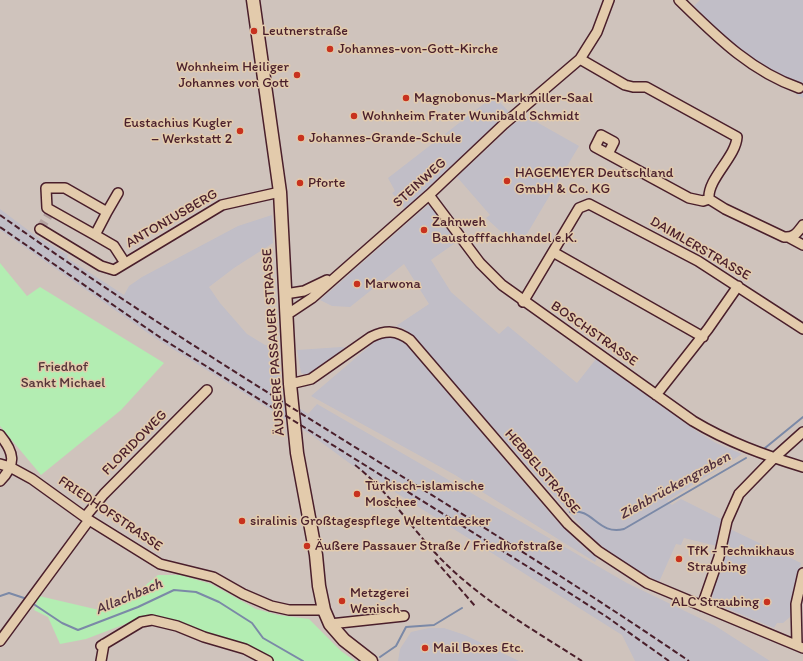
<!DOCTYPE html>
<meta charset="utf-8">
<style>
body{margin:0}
canvas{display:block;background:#cfc3bc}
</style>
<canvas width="803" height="661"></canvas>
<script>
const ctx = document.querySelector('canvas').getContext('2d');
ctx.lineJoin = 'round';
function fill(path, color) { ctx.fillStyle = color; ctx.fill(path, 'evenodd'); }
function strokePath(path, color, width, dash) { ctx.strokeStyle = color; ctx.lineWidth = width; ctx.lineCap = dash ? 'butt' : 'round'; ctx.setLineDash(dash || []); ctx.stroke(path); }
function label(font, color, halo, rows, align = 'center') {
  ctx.font = font + ' Itim,sans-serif'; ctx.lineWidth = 3; ctx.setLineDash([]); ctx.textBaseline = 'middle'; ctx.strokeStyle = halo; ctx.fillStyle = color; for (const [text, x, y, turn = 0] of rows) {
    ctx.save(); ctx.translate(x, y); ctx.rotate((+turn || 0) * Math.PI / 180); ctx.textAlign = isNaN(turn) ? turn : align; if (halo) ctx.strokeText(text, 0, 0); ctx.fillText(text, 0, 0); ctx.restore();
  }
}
fill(new Path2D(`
 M700,0H803V98L796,94L802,83L775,74L727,39L694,6Z
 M494,96L509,112L405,209L392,193L395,191L388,178Z
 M526,116L579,146L521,244L499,230L486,218L490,215L457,177L517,121Z
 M428,205L432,207L458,241L431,260L451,292L499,334L508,326L577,383L596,359L698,432L716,443L742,454L667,501L672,505L681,499L723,520L717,546L684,538L681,545L676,544L659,582L619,560L590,536L409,333L403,328L396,326L429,304L404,264L350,307L332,306L320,300Z
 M0,209L36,236L68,255L67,258L124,295L129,286L142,277L238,226L272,215L273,243L234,268L209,287L220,303L247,334L265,345L277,346L282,397L308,414L317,404L627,583L714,625L770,661H635L622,635L352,465L310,434L155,338L0,230Z
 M389,337L398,339L406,344L555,519L584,548L597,558L595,562L455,475L311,396L372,344L381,338Z
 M341,347L349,348L310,376L301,373L297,350Z
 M730,529L801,563L794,586L790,617L783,623H777L774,628L714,603L712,594L725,554Z
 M429,628H444L465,635L519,661H398L400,649L411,632Z`), '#c1bec7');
fill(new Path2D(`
 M0,263L27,296L40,287L164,363L121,410L41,475L0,426Z
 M158,575H180L211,584L256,609L278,615L309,619L341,651L355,661H274L245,646L141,618L86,639L60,644L48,617L34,610L39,596L99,610L134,595Z`), '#b3edb2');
strokePath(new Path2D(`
 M765,448L803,417
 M570,512C593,507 598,536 624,529L746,458
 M0,596L9,593L27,599
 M32,603L62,623L78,630L138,607L174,590L196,592L219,602L252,623L263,638L303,661
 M380,657L396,646L406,627L434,625L462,608`), '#7b89a7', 2);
strokePath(new Path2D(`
 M40,229L51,211`), '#b4a29f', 9, [9, 4.5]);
const minor = new Path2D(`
 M679,0C715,35 750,71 799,88
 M580,59L625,85L633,87H646L737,137C736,157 707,179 709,199L725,209L784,237C794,238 797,233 803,225
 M608,154L614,142L601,135L595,147L689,198L703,201L709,199
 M429,195L480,263L502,285L693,421C728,442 764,455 803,467
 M107,212L118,193
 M40,229L101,266L114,270L222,205L280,192
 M95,235L47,208L46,188H65L107,212L95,235L114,246L125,263
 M790,238L803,245
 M553,252L703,337
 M285,294L304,291L327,280
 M523,302L579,208L589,204L698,261L803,329
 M286,312H291L312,298L429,195L504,124L580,59L597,32L609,0
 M290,384L311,379L371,337C386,330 396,330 410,340L568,524L598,551L647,583L803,648
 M656,395L708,329L738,286
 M0,435C14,452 17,464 0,481
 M0,464L10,467L32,479L89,520L160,564L213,577L243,594L271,606L289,610H324
 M85,517L104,494L207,390
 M702,606L719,557L727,521L739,494L774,458L803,432
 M330,624L404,616
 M0,641L89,520
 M797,644L796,604L803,573
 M101,646L141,622L152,620L177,626L204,637L245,649L268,661
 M101,661L104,644`);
const major = new Path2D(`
 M253,0L280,192L290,384L297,453L316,555L319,586L324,610L330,624L344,640L371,661`);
strokePath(minor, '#4a1f2b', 12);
strokePath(major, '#4a1f2b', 15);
strokePath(minor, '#e3cbac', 9);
strokePath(major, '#e3cbac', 12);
strokePath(new Path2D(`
 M0,215C223,374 463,507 689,661
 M0,227L161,338L546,578L607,617L669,661
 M355,465C391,493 413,532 446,564C486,603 535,631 582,661
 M435,560L475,606`), '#4a1f2b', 2, [6, 3]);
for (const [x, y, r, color] of [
 [254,31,4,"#c8321e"],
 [330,49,4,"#c8321e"],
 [297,75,4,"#c8321e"],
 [406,98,4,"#c8321e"],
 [354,116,4,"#c8321e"],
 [240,131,4,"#c8321e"],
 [301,138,4,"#c8321e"],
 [507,181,4,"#c8321e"],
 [300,183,4,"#c8321e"],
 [424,230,4,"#c8321e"],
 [357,284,4,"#c8321e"],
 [357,494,4,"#c8321e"],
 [242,521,4,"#c8321e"],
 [307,546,4,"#c8321e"],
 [679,559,4,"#c8321e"],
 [342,601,4,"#c8321e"],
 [767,602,4,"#c8321e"],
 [425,648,4,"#c8321e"]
]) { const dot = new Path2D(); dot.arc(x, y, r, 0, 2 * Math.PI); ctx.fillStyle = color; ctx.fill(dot); strokePath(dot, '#e3cbac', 1.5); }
label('14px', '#4a1f2b', '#e3cbac', [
 ["Leutnerstraße",262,31],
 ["Johannes-von-Gott-Kirche",338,49],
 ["Wohnheim Heiliger",289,67,"right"],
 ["Johannes von Gott",289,83,"right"],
 ["Magnobonus-Markmiller-Saal",414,98],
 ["Wohnheim Frater Wunibald Schmidt",362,116],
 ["Eustachius Kugler",232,123,"right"],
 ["– Werkstatt 2",232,139,"right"],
 ["Johannes-Grande-Schule",309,138],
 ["HAGEMEYER Deutschland",515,173],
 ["GmbH & Co. KG",515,189],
 ["Pforte",308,183],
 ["Zahnweh",432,222],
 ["Baustofffachhandel e.K.",432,238],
 ["Marwona",365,284],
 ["Türkisch-islamische",365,486],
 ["Moschee",365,502],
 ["siralinis Großtagespflege Weltentdecker",250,521],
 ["Äußere Passauer Straße / Friedhofstraße",315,546],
 ["TfK - Technikhaus",687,551],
 ["Straubing",687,567],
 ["Metzgerei",350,593],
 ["Wenisch",350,609],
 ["ALC Straubing",759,602,"right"],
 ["Mail Boxes Etc.",433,648]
], 'left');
label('14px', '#4a1f2b', '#e3cbac', [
 ["STEINWEG",420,183,-42],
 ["ANTONIUSBERG",172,219,-30],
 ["DAIMLERSTRASSE",700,249,30],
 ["BOSCHSTRASSE",594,334,35],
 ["ÄUSSERE PASSAUER STRASSE",274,342,-94],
 ["FLORIDOWEG",135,443,-45],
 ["HEBBELSTRASSE",542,472,49],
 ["FRIEDHOFSTRASSE",110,514,34]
]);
label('14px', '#543438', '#e3cbac', [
 ["Friedhof",63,367],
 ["Sankt Michael",63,383]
]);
label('italic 15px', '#523140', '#e3cbac', [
 ["Ziehbrückengraben",675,486,-29],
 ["Allachbach",129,597,-23]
]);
</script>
